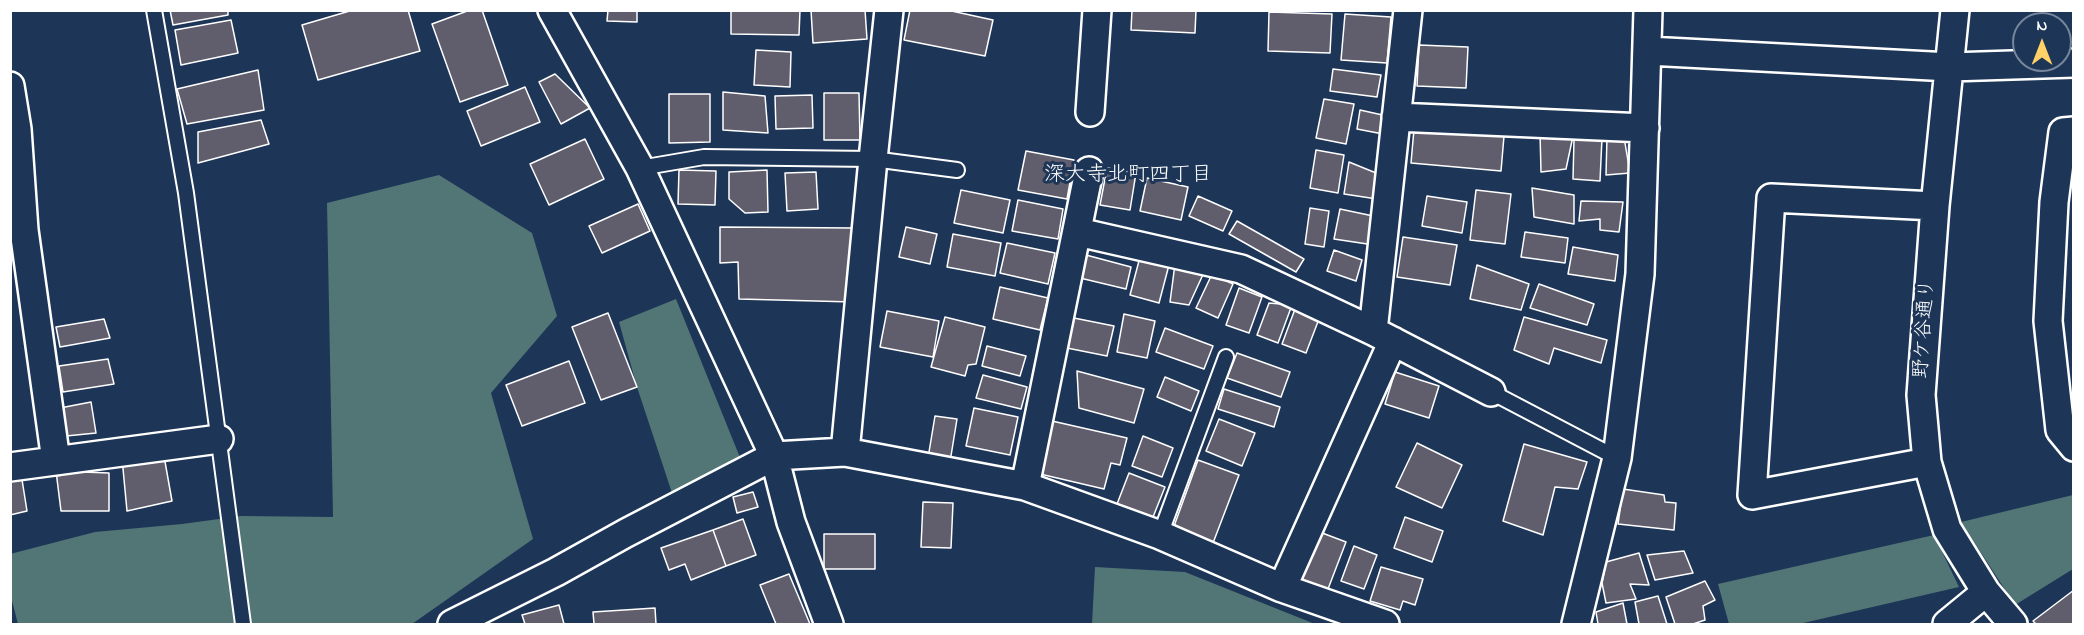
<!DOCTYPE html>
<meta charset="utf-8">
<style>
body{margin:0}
#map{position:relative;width:2084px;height:635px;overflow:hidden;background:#1d3557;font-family:"Indie Flower",sans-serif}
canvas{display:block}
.frame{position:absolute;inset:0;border:12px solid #fff;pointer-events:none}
.north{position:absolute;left:2012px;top:12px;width:60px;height:60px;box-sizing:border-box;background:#1d3557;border:2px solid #77869a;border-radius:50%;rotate:0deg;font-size:16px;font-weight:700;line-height:24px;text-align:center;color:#fff}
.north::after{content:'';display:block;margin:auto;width:21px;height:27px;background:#ffd166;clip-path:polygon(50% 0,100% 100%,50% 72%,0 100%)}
</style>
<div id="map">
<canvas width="2084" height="635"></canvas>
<div class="frame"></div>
<div class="north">N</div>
</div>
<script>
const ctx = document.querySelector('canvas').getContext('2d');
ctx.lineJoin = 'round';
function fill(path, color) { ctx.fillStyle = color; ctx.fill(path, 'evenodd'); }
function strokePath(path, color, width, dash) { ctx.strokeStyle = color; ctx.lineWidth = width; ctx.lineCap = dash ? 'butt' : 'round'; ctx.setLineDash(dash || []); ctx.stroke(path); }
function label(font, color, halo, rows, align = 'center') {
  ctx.font = font + ' "Indie Flower","Klee One",sans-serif'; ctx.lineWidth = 6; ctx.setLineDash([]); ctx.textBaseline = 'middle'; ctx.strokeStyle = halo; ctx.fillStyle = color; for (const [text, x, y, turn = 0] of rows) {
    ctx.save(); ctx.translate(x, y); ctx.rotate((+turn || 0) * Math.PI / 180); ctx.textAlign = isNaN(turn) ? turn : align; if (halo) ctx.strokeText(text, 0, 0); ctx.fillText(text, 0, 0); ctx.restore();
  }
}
fill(new Path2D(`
 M439,175L532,233L557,316L491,393L533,539L412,624H18L11,597L10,554L95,532L182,524L241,516L333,517L327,203Z
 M676,299L741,460L672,493L637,387L619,322Z
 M2073,495V569L2015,605L1961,522Z
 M1934,535L1959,587L1799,624H1729L1718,584Z
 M1095,567L1185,572L1315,624H1092Z`), '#527576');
const building = new Path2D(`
 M170,10H228V15L173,25Z
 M353,10H408L420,51L318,80L302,25Z
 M470,10H482L508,85L460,102L432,24Z
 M608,10H637V22L607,21Z
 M731,10H800L799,35L731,34Z
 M811,10H865L867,39L813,43Z
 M910,10H947L993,20L985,56L904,40Z
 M1132,10H1196L1195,33L1131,30Z
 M1269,12L1332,14L1330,53L1268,51Z
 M1345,14L1391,17L1387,63L1341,60Z
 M231,20L238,53L181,65L175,30Z
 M1419,45L1468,47L1466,88L1417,86Z
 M756,50L791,52L790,87L754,85Z
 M1333,69L1381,75L1377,97L1330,91Z
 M258,70L264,110L187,124L177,89Z
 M555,74L590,108L561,124L539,82Z
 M525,87L540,122L481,146L467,111Z
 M723,92L765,96L768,133L723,130Z
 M824,93H859L860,140H824Z
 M669,94H710V142L669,143Z
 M812,95L813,128L776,129L775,96Z
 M1324,99L1354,104L1346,144L1316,138Z
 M1360,110L1387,116L1383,134L1357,129Z
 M261,120L269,144L198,163V132Z
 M1414,129L1504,136L1501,171L1411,163Z
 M1540,133L1573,136L1566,169L1541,172Z
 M1607,137H1624L1630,173L1606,175Z
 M1602,138L1600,181L1573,179L1574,139Z
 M585,139L604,179L549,205L530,164Z
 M1316,150L1344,155L1338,193L1310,188Z
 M1026,151L1074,160L1067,199L1018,190Z
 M1349,162L1381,175L1377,199L1344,194Z
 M1107,168L1136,173L1130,210L1100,205Z
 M679,170L716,171L715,205L678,204Z
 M767,170L768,212L745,213L729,199V172Z
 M816,172L818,209L787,211L785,173Z
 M1147,178L1188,187L1181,220L1140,211Z
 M1532,188L1574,195V224L1534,217Z
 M961,190L1010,200L1003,233L954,223Z
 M1476,190L1511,194L1505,244L1470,240Z
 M1198,196L1232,211L1223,231L1189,216Z
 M1427,196L1467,202L1462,233L1422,226Z
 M1018,200L1063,209L1058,239L1012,231Z
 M1581,201L1623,202L1619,232L1600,230V219L1579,221Z
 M638,204L650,231L602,253L589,226Z
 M1310,208L1329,211L1324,247L1305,244Z
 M1340,209L1378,217L1374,245L1334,239Z
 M1237,221L1304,259L1296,272L1229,234Z
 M720,227L855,228L853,302L739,299L738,262L720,263Z
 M906,227L937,234L930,264L899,257Z
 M1525,232L1568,238L1565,263L1521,257Z
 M953,234L1001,243L995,276L947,267Z
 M1403,237L1457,245L1450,285L1397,277Z
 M1007,243L1055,253L1048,284L1000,273Z
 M1573,247L1618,255L1615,281L1568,274Z
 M1334,250L1362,260L1356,281L1327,271Z
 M1086,255L1131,267L1126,289L1080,278Z
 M1140,257L1169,265L1159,303L1130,295Z
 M1175,264L1206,268L1189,305L1170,302Z
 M1477,265L1529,284L1521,310L1470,299Z
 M1212,274L1233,284L1218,318L1196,308Z
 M1539,284L1594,304L1587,325L1530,308Z
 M1000,287L1048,298L1040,330L993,319Z
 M1239,288L1262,297L1249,333L1226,325Z
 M1269,303L1292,305L1278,343L1257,335Z
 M1295,309L1319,319L1306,353L1282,344Z
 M887,311L939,321L933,357L880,347Z
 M608,313L637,387L601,400L572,327Z
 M1124,314L1155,321L1147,358L1117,352Z
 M945,317L985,327L976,364L968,365L965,376L931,367Z
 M1524,317L1607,340L1601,363L1554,348L1549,364L1514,350Z
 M1074,318L1114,326L1107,356L1067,348Z
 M104,319L110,338L60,347L56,327Z
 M1165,328L1213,346L1204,369L1156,352Z
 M987,346L1026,356L1020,376L982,366Z
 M1237,353L1290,372L1281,397L1227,378Z
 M108,359L114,384L63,392L59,366Z
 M569,361L585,403L522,426L506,385Z
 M1077,371L1144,389L1134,423L1079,408Z
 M1395,372L1439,386L1429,418L1385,404Z
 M983,375L1027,387L1021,409L976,398Z
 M1165,377L1199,391L1191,411L1157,397Z
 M1224,389L1280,407L1274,427L1218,409Z
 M91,402L96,433L66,436L60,408Z
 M974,408L1018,417L1010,455L966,446Z
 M935,416L957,419L950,462L928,458Z
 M1219,419L1255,433L1242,466L1206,451Z
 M1052,421L1127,438L1120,465L1111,463L1104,489L1040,474Z
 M1143,436L1173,448L1162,477L1132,466Z
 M1417,443L1462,465L1442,508L1396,487Z
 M1524,444L1587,462L1578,489L1555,487L1543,535L1503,521Z
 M164,456L172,501L127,511L122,458Z
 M1198,460L1239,475L1213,543L1173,529Z
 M20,467L27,511L10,515V469Z
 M56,471L109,473V511H61Z
 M1129,473L1165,487L1153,517L1117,504Z
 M1623,489L1664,495L1665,502L1676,503L1674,530L1618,524Z
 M753,492L758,507L737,513L733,497Z
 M923,502L953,503L951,548L921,547Z
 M1405,517L1443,531L1432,562L1394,548Z
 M743,519L756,555L726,566L713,530Z
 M713,530L726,566L691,580L685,564L669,570L661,548Z
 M1317,531L1346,542L1328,589L1299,579Z
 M824,534H875V569H824Z
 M1354,546L1377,555L1364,589L1341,581Z
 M1684,551L1693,573L1655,580L1647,555Z
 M1639,553L1649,585L1630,584L1636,599L1606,603L1602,583L1606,562Z
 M1381,567L1423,579L1415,605L1403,601L1400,610L1370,601Z
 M789,574L810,624H776L760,585Z
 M1705,581L1715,600L1703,606L1705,620L1693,624H1675L1666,597Z
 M2074,590V624H2036L2033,621Z
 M1658,596L1667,624H1639L1635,602Z
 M1623,603L1627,624H1598L1596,612Z
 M559,605L564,624H525L522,615Z
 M655,608L656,624H594L593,612Z`);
fill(building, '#605d6c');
strokePath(building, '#fff', 1.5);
const lane = new Path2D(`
 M154,10L186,193L243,624
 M640,168L704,157L873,159L957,170
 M1491,392L1617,458
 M1160,535L1226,357`);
const street = new Path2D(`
 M552,10L640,168L774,456L791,522L829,624
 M1955,10L1935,206L1921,395L1927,462L1947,529L1986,592L2013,624
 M1648,51L1950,67L2074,63
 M10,86L17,129L24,230L56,461
 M1090,112L1097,10
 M1396,117L1645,128
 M2074,131L2063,132L2054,202L2048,321L2060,430L2074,447
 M1078,232L1241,269L1373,331L1491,392
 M1373,331L1408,10
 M845,452L873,159L889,10
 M1927,462L1752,495L1771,198L1935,206
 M10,467L219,439
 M1025,486L1089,171
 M1282,588L1393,341
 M452,624L556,572L626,533L774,456L845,452L1025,486L1160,535L1282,588L1385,624
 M1576,624L1617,458L1640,274L1648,10
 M1947,624L1986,592`);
strokePath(lane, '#fff', 18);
strokePath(street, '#fff', 32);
strokePath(lane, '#1d3557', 14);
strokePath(street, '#1d3557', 27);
label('20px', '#fff', '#1d3557', [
 ["野ケ谷通り",1926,329,-86]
]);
label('21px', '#fff', '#1d3557', [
 ["深大寺北町四丁目",1128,177]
]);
</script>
